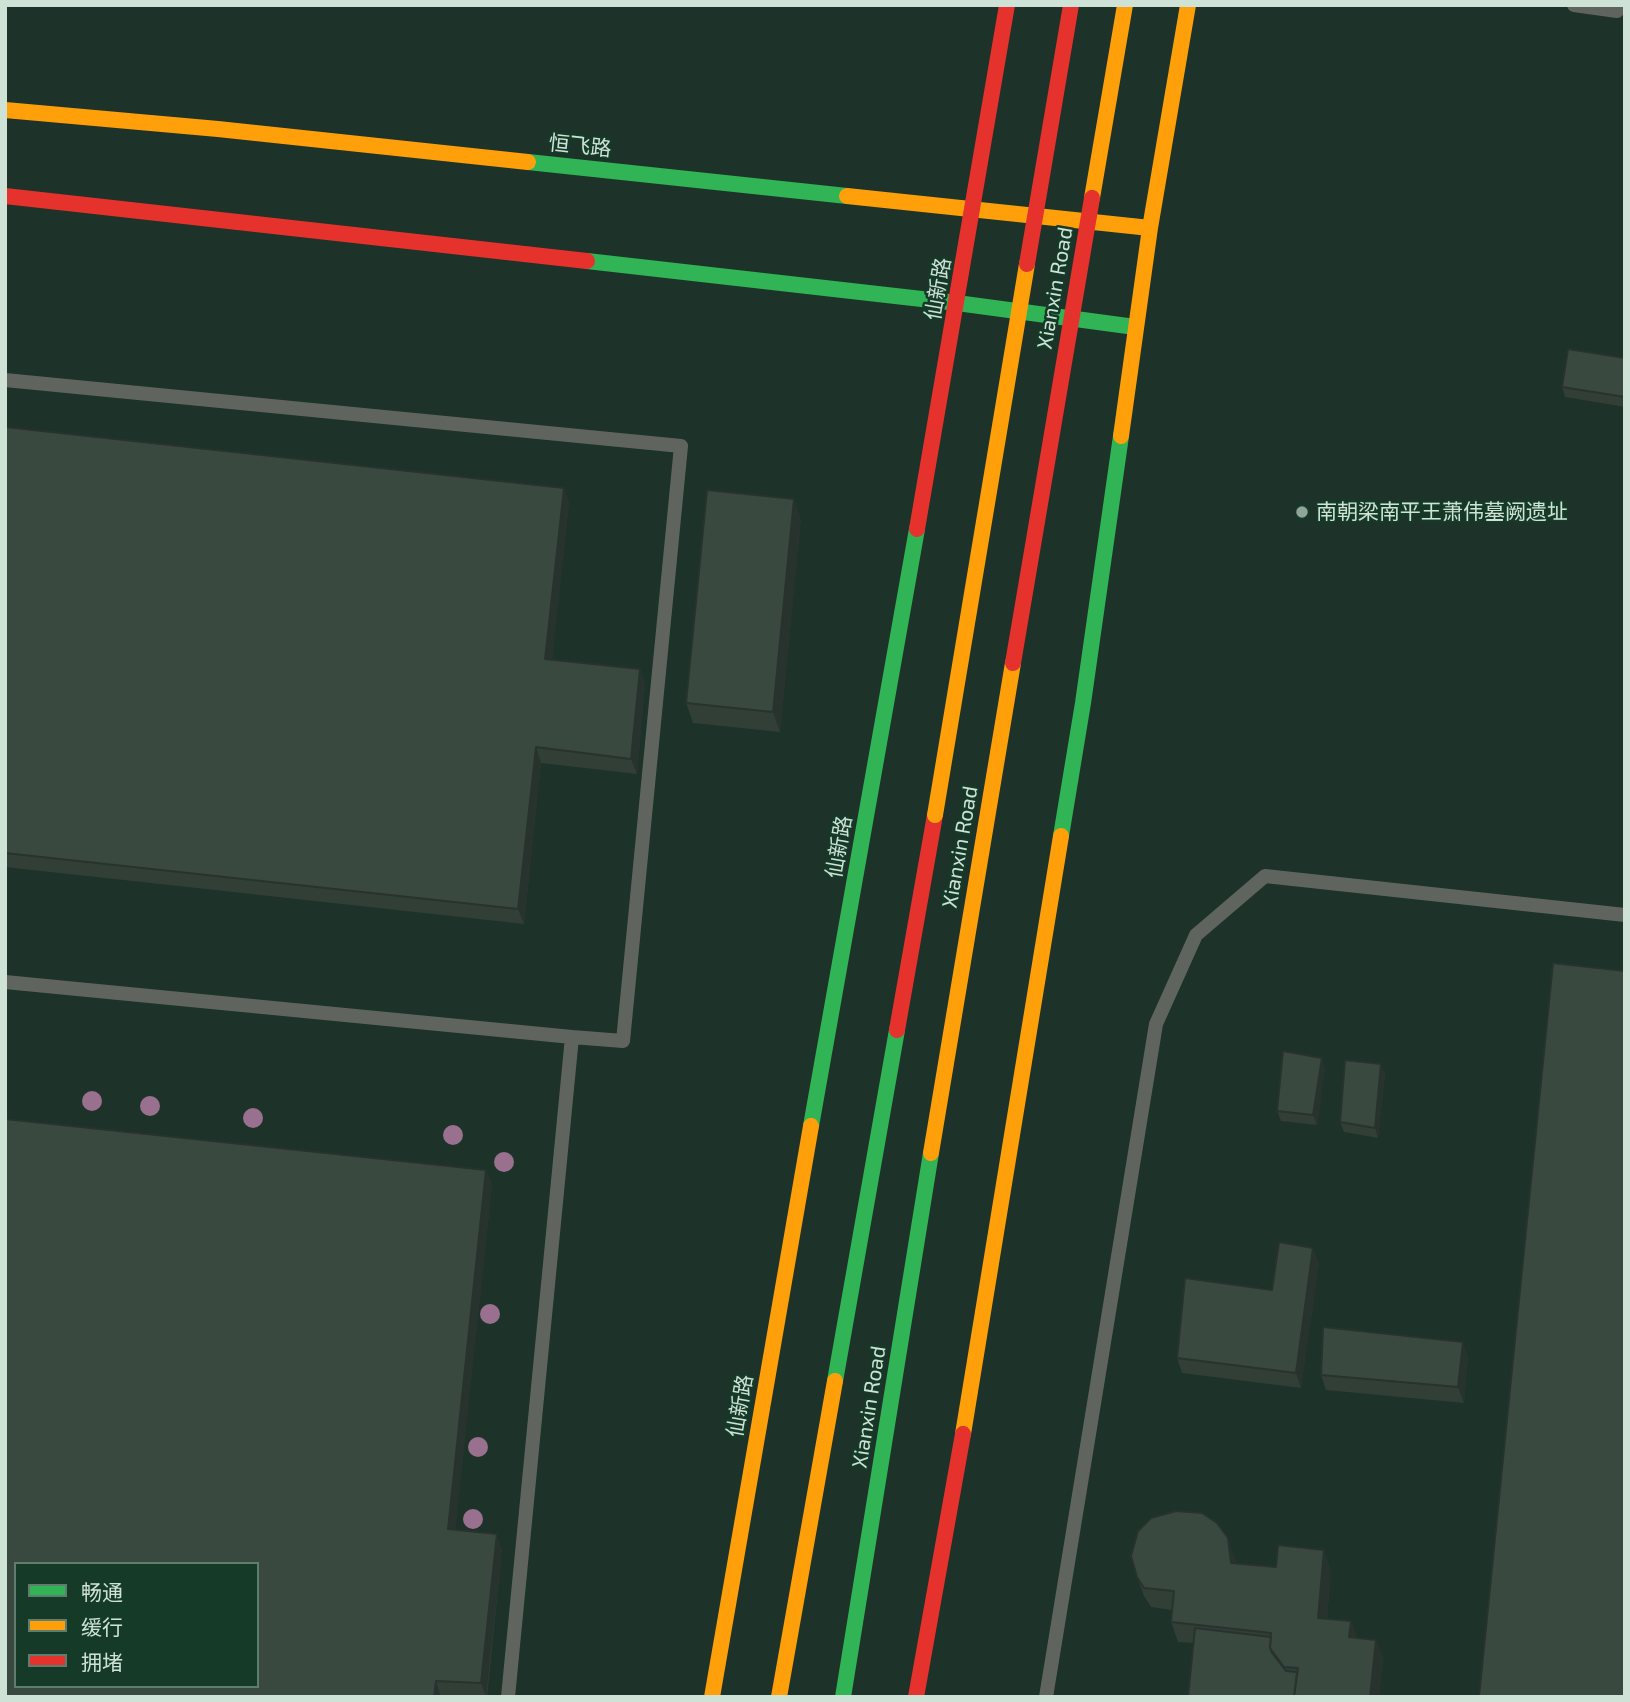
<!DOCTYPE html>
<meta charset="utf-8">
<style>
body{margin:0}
#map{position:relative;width:1630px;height:1702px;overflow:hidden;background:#1d3228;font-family:"Exo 2","Noto Sans SC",sans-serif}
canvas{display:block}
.frame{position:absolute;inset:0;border:7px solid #cee2d6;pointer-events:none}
.legend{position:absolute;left:14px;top:1562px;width:245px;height:126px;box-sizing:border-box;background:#153a28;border:2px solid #5f7d6e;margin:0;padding:9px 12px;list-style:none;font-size:21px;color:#cee2d6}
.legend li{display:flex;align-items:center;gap:14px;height:35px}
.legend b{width:35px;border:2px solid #5f7d6e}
</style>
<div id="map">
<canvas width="1630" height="1702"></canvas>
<div class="frame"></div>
<ul class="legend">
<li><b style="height:9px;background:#30b455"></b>畅通</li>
<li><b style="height:9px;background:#ff9f0a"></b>缓行</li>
<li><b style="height:9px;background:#e5322d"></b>拥堵</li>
</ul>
</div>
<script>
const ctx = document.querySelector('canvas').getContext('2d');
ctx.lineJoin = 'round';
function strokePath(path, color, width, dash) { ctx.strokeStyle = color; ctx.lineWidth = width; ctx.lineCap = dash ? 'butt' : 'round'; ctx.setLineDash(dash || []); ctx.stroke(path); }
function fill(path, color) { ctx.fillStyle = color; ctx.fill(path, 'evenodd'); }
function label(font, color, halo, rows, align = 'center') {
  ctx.font = font + ' "Exo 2","Noto Sans SC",sans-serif'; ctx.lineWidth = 5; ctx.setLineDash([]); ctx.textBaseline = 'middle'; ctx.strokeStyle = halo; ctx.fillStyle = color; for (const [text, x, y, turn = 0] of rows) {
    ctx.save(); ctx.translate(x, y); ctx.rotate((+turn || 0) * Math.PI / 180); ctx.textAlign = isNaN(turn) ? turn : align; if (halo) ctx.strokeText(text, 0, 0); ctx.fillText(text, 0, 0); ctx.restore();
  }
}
strokePath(new Path2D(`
 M1574,5L1617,11L1622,5
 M5,380L681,446L623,1041L572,1037
 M5,982L572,1037L508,1697
 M1046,1697L1156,1024L1196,935L1265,876L1625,915`), '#5f655e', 14);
strokePath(new Path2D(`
 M528,162L847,196
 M587,261L957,303L1135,327
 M1061,836L1083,703L1121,436
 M811,1126L917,529
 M835,1381L897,1030`), '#30b455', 16);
strokePath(new Path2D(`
 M5,110L218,129L528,162
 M847,196L1150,228
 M1121,436L1150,228L1188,5
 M963,1434L1061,836
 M712,1697L811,1126
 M779,1697L835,1381`), '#ff9f0a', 16);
strokePath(new Path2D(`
 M5,196L587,261
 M917,529L1007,5
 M897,1030L935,815
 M916,1697L963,1434`), '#e5322d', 16);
strokePath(new Path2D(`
 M843,1697L931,1153`), '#30b455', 16);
strokePath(new Path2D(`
 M1092,198L1125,5
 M935,815L1027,264
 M931,1153L1013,663`), '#ff9f0a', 16);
strokePath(new Path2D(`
 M1027,264L1071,5
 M1013,663L1092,198`), '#e5322d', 16);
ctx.fillStyle = '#99718e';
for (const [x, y] of [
 [92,1101],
 [150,1106],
 [253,1118],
 [453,1135],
 [504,1162],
 [490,1314],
 [478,1447],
 [473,1519]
]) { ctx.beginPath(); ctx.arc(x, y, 10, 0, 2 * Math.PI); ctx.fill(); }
fill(new Path2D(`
 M1625,358V407L1565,397L1562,387Z
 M5,427L564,488L569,503L552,660L640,669L645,684L637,774L541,763L524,924L5,867Z
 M801,518L780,732L693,723L686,703Z
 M1381,1064L1385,1074L1378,1138L1344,1132L1340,1122Z
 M1325,1068L1317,1125L1281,1121L1277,1111Z
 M486,1170L492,1185L455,1530L502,1549L487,1697H5Z
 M1319,1263L1301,1388L1182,1373L1177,1358L1272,1290Z
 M1468,1357L1464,1403L1326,1390L1321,1375Z
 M1235,1558L1236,1563L1276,1567L1331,1569L1327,1619L1351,1621L1357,1638L1376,1640L1383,1659L1379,1697H1188L1194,1643L1178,1642L1171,1622L1172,1610L1151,1607L1144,1596L1137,1577Z`), '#313f37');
fill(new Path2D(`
 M564,488L569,503L551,674L545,659Z
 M794,499L801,518L780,732L773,712Z
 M640,669L645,684L637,774L631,759Z
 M536,747L541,763L524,924L518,909Z
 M1322,1058L1325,1068L1317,1125L1313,1115Z
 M1381,1064L1385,1074L1378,1138L1375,1128Z
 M486,1170L492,1185L454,1544L448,1529Z
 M1313,1248L1319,1263L1301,1388L1296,1373Z
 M1463,1342L1468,1357L1464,1403L1458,1387Z
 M497,1534L502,1549L486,1697L481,1683Z
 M1228,1538L1235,1558L1238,1582L1231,1563Z
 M1324,1550L1331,1569L1325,1638L1318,1618Z
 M1351,1621L1358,1641L1349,1637Z
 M1376,1640L1383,1659L1379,1697H1370Z
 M436,1681L441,1697H434Z`), '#28332d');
const building = new Path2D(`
 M1568,349L1625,358V397L1562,387Z
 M5,427L564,488L545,659L640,669L631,759L536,747L518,909L5,853Z
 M707,490L794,499L773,712L686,703Z
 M1553,963L1625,971V1697H1479Z
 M1283,1051L1322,1058L1313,1115L1277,1111Z
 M1345,1060L1381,1064L1375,1128L1340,1122Z
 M5,1119L486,1170L448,1529L497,1534L481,1683L436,1681L434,1697H5ZM16,1564H257V1686H16Z
 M1279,1242L1313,1248L1296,1373L1177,1358L1185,1278L1272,1290Z
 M1323,1327L1463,1342L1458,1387L1321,1375Z
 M1176,1511L1202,1513L1217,1523L1228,1538L1231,1563L1276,1567L1278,1545L1324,1550L1318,1618L1351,1621L1349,1637L1376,1640L1370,1697H1294L1298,1668L1284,1667L1270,1648L1271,1633L1171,1622L1174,1591L1144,1588L1137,1577L1131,1556L1138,1531L1151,1518Z
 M1195,1628L1271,1637L1270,1648L1272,1653L1286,1671L1297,1672L1294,1697H1188Z`);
fill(building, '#394940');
strokePath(building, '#28332d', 2);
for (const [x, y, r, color] of [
 [1302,512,7,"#90a499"]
]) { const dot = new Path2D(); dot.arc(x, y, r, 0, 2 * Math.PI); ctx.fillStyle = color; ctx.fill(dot); strokePath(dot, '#153a28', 2.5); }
label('21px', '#cee2d6', '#153a28', [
 ["恒飞路",580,146,6],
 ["Xianxin Road",1055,288,-80],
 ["仙新路",938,289,-80],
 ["仙新路",839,847,-80],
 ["Xianxin Road",960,847,-80],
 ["仙新路",740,1406,-80],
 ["Xianxin Road",869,1407,-81]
]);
label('21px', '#cee2d6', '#153a28', [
 ["南朝梁南平王萧伟墓阙遗址",1316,512]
], 'left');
</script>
